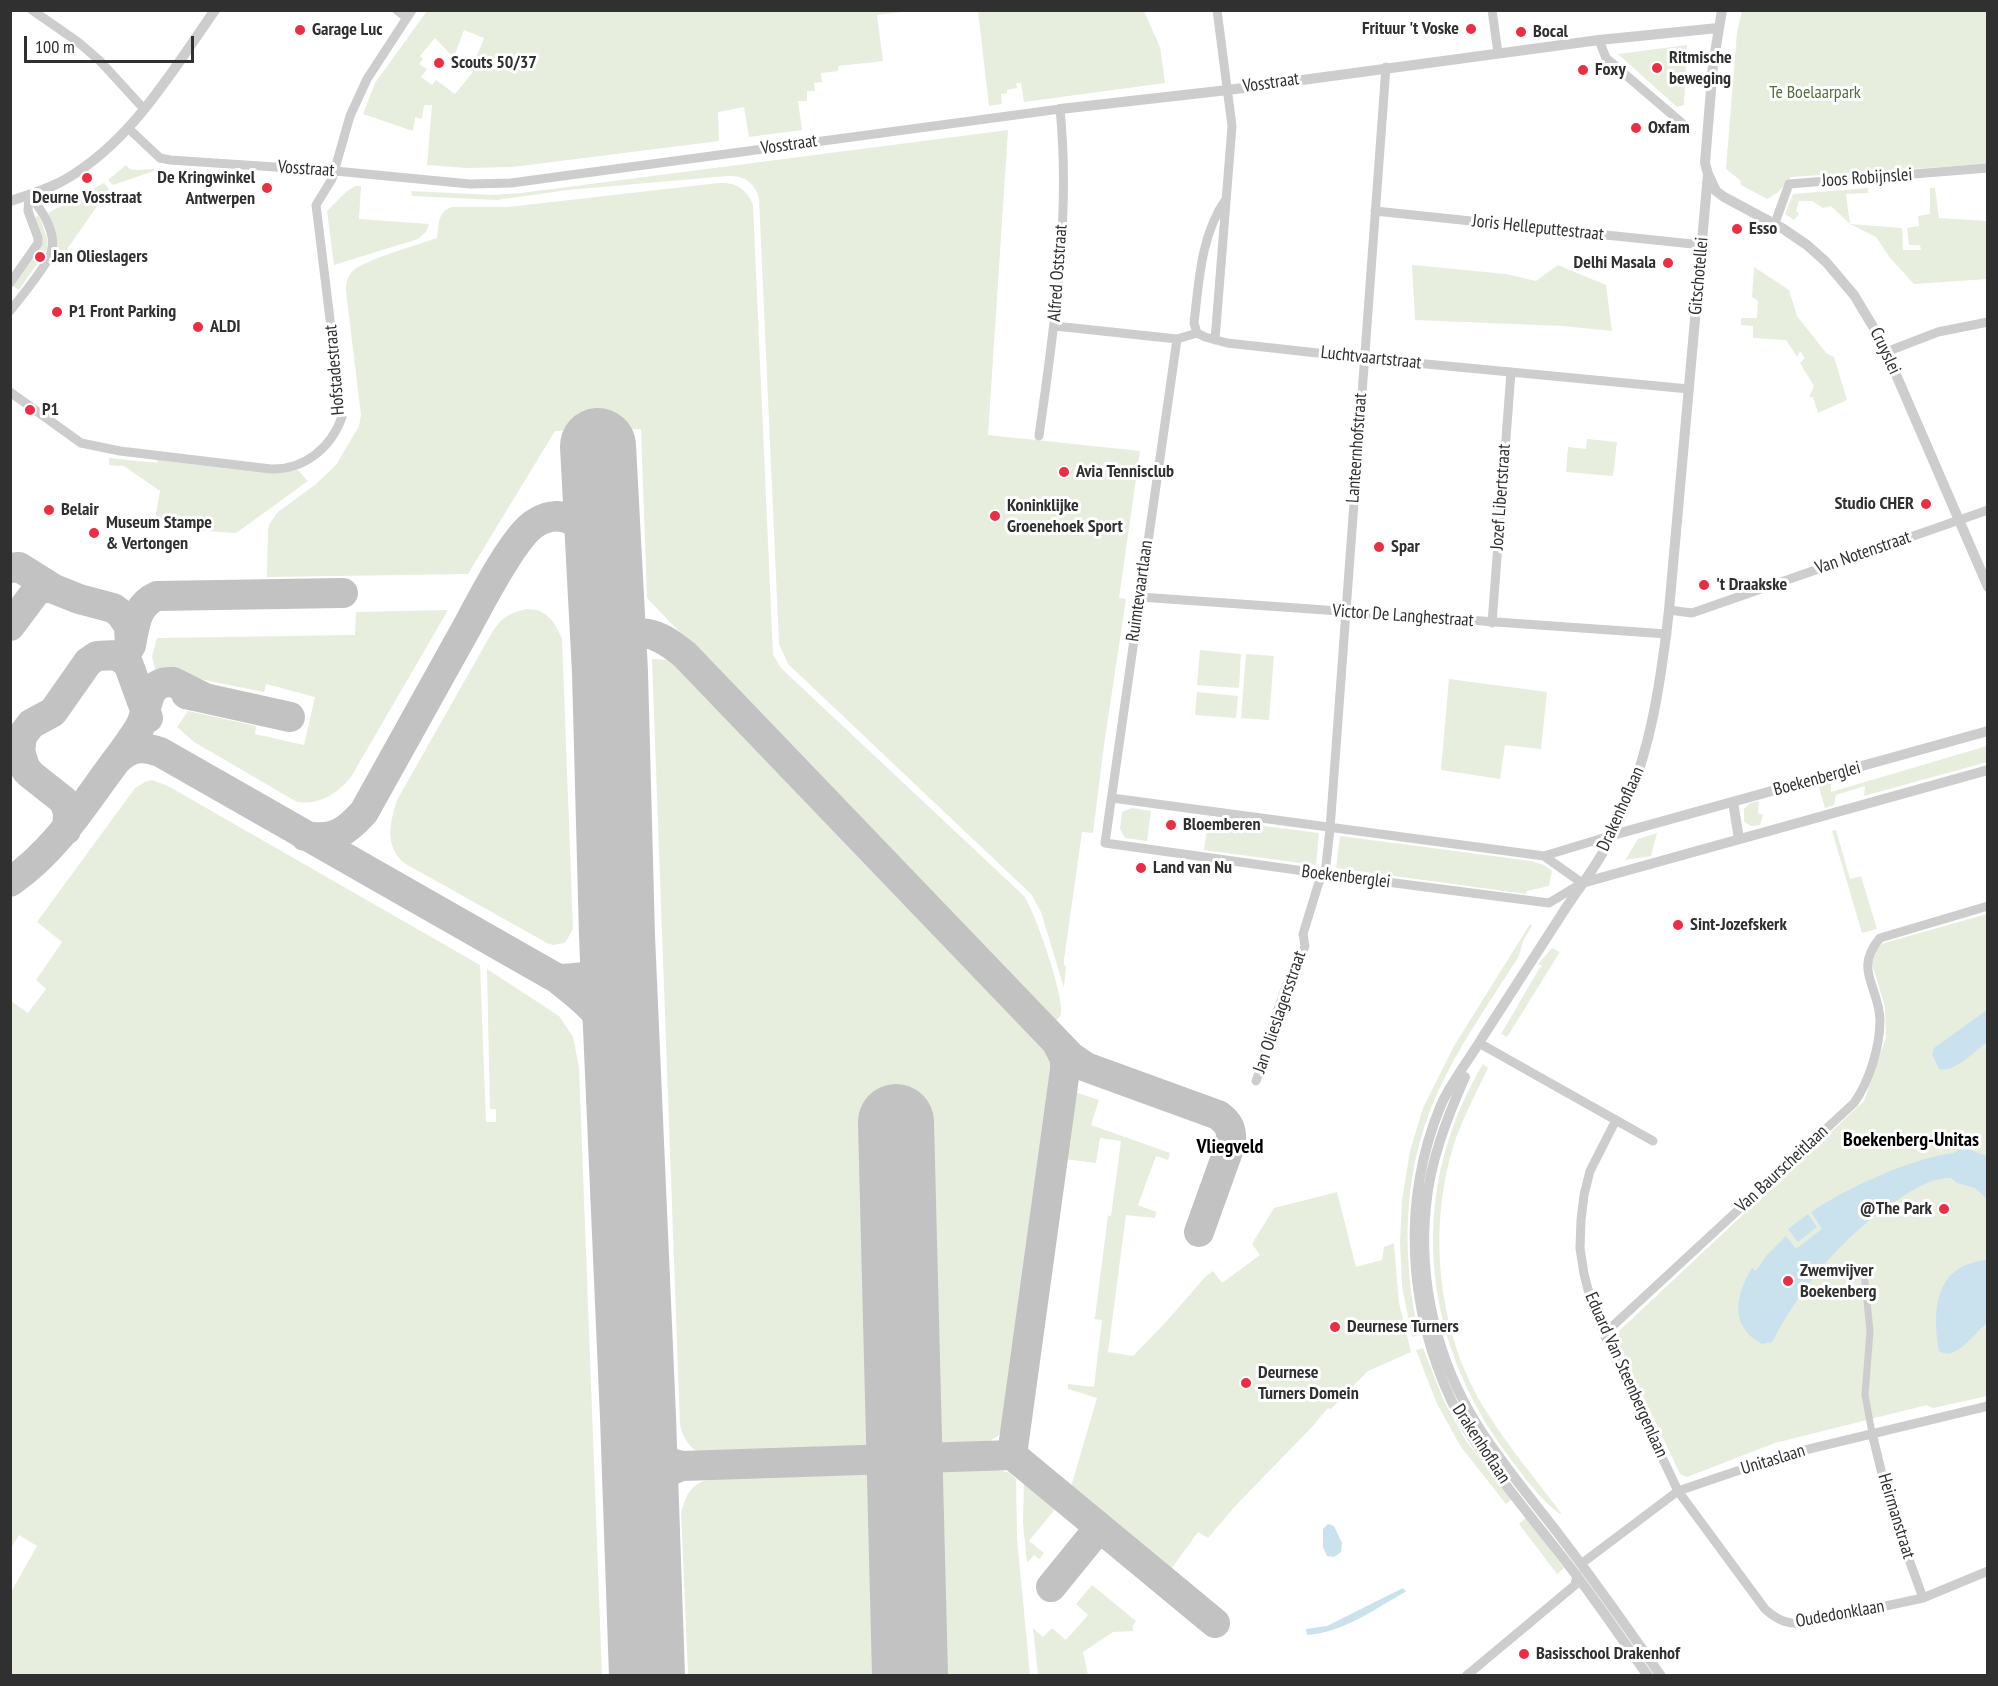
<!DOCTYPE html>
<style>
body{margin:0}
#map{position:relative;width:1998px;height:1686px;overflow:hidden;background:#fff;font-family:"PT Sans Narrow",sans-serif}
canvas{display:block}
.frame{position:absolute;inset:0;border:12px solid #303030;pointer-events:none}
.scale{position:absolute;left:24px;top:36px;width:170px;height:27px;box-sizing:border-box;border:3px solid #303030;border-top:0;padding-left:8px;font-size:18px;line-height:21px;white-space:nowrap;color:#303030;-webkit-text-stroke:4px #fff;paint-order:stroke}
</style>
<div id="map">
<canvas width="1998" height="1686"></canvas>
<div class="frame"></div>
<div class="scale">100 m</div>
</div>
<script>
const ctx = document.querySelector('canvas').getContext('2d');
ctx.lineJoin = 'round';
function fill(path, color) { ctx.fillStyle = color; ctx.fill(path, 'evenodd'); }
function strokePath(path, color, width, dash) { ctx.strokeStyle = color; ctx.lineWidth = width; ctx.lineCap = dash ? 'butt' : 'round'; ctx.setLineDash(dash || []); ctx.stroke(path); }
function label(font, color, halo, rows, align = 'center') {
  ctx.font = font + ' "PT Sans Narrow",sans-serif'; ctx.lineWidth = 6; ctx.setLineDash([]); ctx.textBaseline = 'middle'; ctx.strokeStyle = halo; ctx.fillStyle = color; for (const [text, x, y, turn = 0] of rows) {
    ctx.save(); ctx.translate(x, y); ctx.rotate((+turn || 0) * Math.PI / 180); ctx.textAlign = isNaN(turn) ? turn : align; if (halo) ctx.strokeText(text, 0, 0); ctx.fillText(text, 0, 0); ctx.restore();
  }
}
fill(new Path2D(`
 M488,10L490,12L912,11L877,15L883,61L838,66V71L821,73L822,82L814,83L815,91H807V101H798L802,130L749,137L744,107L718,112L719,141L513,167L467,168L427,165L432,105H424L422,119L415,117L413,131L363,114L375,83L427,11ZM464,30L484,38L471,71L473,72L455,94L436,80L432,85L421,77L427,69L419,64L423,59L420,56L435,38L451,55L455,54Z
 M978,11H1144L1160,47L1165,83L1024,102L1021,83H1016L1017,88L1007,90V93L1001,94L1002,104L989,106Z
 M1742,11H1987V164L1791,177L1778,192L1767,199L1741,185L1740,180L1726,169L1737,32Z
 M1687,45L1684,105L1677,107L1618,54Z
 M1008,130L988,435L1140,451L1119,598L1126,599L1104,745L1093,833L1082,832L1064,960V965L1066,966L1064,988L1041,912L1031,894L788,664L779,644L759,198C754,182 744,175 727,176L568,190L497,200L412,196L411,191L492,195L521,193Z
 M126,165L130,169L135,170L154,169V171L113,185L108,180Z
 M104,183L109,189L56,265L53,264C61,241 54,234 48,213Z
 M719,183C736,182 747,189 753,205L773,655L782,669L1024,896C1035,911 1064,996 1061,1013C1060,1018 1060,1017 1056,1020L1047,1017L647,598L641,429L555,431L468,574L267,577L268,529L270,523L278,512L316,484L336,465L359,426L361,415L359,399L346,291C346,283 347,276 354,270C365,260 420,244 437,238C439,225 437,212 452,207H508Z
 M355,186H361L359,219L429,224L426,232L418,239L334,265L327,211L346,192Z
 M1868,188V193L1846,194L1850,224L1902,228L1903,250H1921L1920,245H1909L1907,228L1919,226L1918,216L1930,214V188H1935L1939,218L1987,221V279L1914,284L1891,259L1876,237L1850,224L1831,206L1823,208L1812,201H1799L1796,211L1799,214L1794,220L1785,214L1793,194Z
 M39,216L47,238L48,248L19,290L13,286L43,242L35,217Z
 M1412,265L1506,274L1536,281L1558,265L1606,285L1612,331L1563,326L1415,320Z
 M1754,267L1789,290L1797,316L1827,354L1834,357L1847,400L1818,413L1813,397H1809L1814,386L1800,363L1805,358L1800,351L1797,357L1786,340L1753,338V326L1741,325V318H1757L1758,301L1752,297Z
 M1587,439L1617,442L1613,476L1566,472L1568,447L1586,449Z
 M109,458L157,463L158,459L271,473L298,470L308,481L236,533L143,527V519L155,520L160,491L124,466L109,465Z
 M527,609C547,609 555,622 562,639L573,929L565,943L553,945L547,943L404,863C384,845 390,823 397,800L490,636C501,618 506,614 527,609Z
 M448,610L351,777C337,794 320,805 297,802L194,742L177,727L188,711L256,726L255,734L304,745L315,697L266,684L264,692L155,670L152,656L157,638L355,635L356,612Z
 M1200,650L1241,654L1239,688L1197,685Z
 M1246,654L1274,656L1269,720L1241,718Z
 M652,659L671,660L679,665L1043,1046C1050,1057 1052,1068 1051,1082L1007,1425L999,1435L990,1441L704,1456C690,1448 684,1441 680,1425Z
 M1449,679L1547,692L1541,749L1505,745L1500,779L1441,770Z
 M1197,692L1238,696L1236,718L1195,715Z
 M1987,746V762L1864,796L1865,786L1836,795L1834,805L1825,808L1818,784L1831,781V792Z
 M152,780L168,786L480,965L486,1122H496V1109H490L487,969L559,1016L573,1037L579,1067L602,1675H11V1592L37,1546L19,1535L11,1548V1001L28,1013L46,989L36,980L62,942L37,922L135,788L145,782Z
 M1759,801L1758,813L1763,815L1760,825L1750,826L1744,821V809L1750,803Z
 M1132,808L1151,811L1147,841L1125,838L1120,829L1122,812Z
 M1208,819L1319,833L1316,865L1204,850Z
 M1836,830L1850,879L1861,876L1877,929L1862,933L1832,831Z
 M1657,833L1651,856L1625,860L1638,839Z
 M1340,836L1531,861L1544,865L1552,871L1549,886L1527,891L1526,894L1336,868Z
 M1987,914V1396L1933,1408L1927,1405L1775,1443L1687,1477L1680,1474L1617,1341L1619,1331L1864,1101L1886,1037L1885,1007L1872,964L1877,948L1884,943Z
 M1530,924L1532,926L1523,941L1519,956C1490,1002 1457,1048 1435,1098C1403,1173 1401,1256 1419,1335L1412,1337L1402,1286L1400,1242L1402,1200L1410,1151L1423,1108L1454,1046Z
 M1552,948L1560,952L1507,1037L1501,1034L1539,969L1542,966L1538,964Z
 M1483,1064L1488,1068C1477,1091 1465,1114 1456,1138C1426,1226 1437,1336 1488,1414C1510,1449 1537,1481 1561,1513L1560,1514C1538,1498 1523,1475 1506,1453C1420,1335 1407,1191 1483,1064Z
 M1072,1091L1099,1100L1091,1125L1170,1153L1168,1160L1156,1156L1138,1205L1156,1212L1155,1218L1126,1215L1108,1352L1133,1356L1165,1323L1206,1276L1213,1271L1222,1283L1260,1255L1252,1244L1274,1208L1337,1192L1356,1267L1382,1260L1384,1247L1394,1243L1399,1303L1411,1352L1368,1371L1331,1409L1328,1408L1312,1427L1237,1504L1208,1538L1198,1532L1169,1572L1070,1490L1097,1398L1068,1389V1384L1094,1387L1102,1320L1094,1319L1095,1317L1108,1216H1111L1121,1141L1100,1138L1096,1163L1064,1159Z
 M1423,1348L1444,1401L1466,1441L1512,1499L1506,1504L1461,1447L1437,1404L1416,1350Z
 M992,1468L1010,1473L1016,1479L1017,1538L1030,1675H688L681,1512C688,1490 692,1483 715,1478Z
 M1024,1480L1056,1508L1029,1541L1044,1553L1039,1559L1034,1555L1027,1563L1023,1523Z
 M1526,1518L1564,1568L1557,1574L1519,1524Z
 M1092,1585L1136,1621L1133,1626V1631L1113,1632L1083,1652L1088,1675H1038L1033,1628L1043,1637L1052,1628L1066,1640L1088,1615L1076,1604Z`), '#e7eede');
fill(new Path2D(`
 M1987,1010V1042C1975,1051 1955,1073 1939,1069L1932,1054L1934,1048Z
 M1958,1150H1970L1987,1156V1199L1975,1188L1957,1183L1951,1178C1931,1178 1912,1190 1896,1201C1842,1236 1802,1286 1772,1342L1762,1344C1729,1326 1735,1296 1752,1268L1756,1271L1767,1255L1786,1236L1796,1249L1822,1229L1811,1212C1847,1188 1911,1158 1954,1153Z
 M1808,1214L1817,1227L1798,1242L1788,1229Z
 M1987,1260V1323C1975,1332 1956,1362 1939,1351C1932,1308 1935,1265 1987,1260Z
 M1328,1524L1334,1526L1342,1543L1341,1552L1334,1557L1327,1556L1323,1547V1529Z
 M1403,1588L1406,1591L1405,1592C1375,1609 1342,1633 1307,1635L1306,1629L1327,1626Z`), '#cae1ee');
strokePath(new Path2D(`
 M10,568L19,567L54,589L79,599L113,608L120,613L129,626L130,647
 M10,626L37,590L44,587L54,589
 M131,645C135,625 136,605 157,596L343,593
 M610,672L611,653C636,621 658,633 685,655L1070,1056L1086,1067L1218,1115C1229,1123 1232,1129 1231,1143L1199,1232
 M186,694L290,717
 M15,753L30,774L63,800C69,810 69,818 66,830
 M115,762C129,747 141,745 160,752L558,979C571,990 586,1000 597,1014C610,1031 617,1056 623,1076
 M26,770L20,751L22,736L31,724L53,712L88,662L97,656L116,655L128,663L148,718
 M305,836C334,841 346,832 364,812C398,750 433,689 467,627C480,603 513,538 534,524C566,503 588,529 603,554
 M10,882C49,855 75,818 102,780C114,763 128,746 139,728C150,711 143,680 173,682L205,698
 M558,979C597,978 606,974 617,936
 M638,1417C644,1447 652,1459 682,1466L1012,1455L1215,1623
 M1012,1455L1065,1070V1059L1058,1045
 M641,1522C645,1489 649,1478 682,1466
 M1051,1587L1099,1528`), '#c2c2c2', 30);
strokePath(new Path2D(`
 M598,446L610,672L617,936L638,1417L647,1676
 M896,1122L910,1676`), '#c2c2c2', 76);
strokePath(new Path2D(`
 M1864,1272L1870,1331L1865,1395L1872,1433`), '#cdcdcd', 7);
strokePath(new Path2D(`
 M32,10L78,42L100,61L144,109
 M397,10L407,18
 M1492,10L1498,53
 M1599,40L1606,58L1683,124
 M128,128L160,158L170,160L335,171L470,184L511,183L1060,109C1071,218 1054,328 1039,436
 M1375,211L1702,245
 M1775,223L1789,184L1988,168
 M10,283L38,243V238L28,211L29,195
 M10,311C21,297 46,267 51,253C58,234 41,208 29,195
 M1055,326L1177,339L1197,333L1205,337L1227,343L1363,358L1689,389
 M1197,333L1194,323C1199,281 1201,234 1226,199
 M1177,339L1105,843L1325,874L1549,903L1582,883L1544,856
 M1215,340L1232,126L1217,10
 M1886,352L1938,332L1988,322
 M10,392L81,443L120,451L271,469C304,470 331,448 342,417L316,205L332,179L350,116L367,79L412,10
 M1140,597L1667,634
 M1669,610L1692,613L1988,510
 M1492,623L1511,372
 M1112,798L1544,856L1613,835
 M1479,1043L1653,1141
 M1256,1081L1265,1057V1049L1286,986L1293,977L1305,946L1303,934L1319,882L1325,874L1330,829L1386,67
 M1616,1120L1590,1171L1584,1195L1581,1220L1580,1248L1584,1274L1591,1301L1604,1334L1678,1491L1765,1609C1778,1621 1789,1625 1806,1623L1923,1598L1988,1571
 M1604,1334L1854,1103C1869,1082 1880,1047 1880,1020C1879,986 1853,970 1880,938L1988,906
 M1872,1433L1890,1507L1923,1598
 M1581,1564L1678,1491L1784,1455L1988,1406
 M1466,1676L1575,1585L1577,1575`), '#cdcdcd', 9);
strokePath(new Path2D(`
 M1060,109L1228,90L1599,40L1718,28
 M1708,174L1716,191L1724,197L1782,228L1807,245L1826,262L1854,295L1881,340L1988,587
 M10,201C29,195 49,189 66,179C132,141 172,71 215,10
 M1733,802L1739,839
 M1613,835L1988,731
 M1582,883L1988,770
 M1465,1077C1447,1118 1430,1161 1426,1206C1418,1281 1437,1360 1476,1423C1500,1462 1530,1497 1557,1532C1593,1579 1627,1627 1661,1676
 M1648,1676C1619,1635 1591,1593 1560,1554C1523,1506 1479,1456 1452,1402C1408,1309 1401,1201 1441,1105C1451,1082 1469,1060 1482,1038C1508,998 1534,957 1560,917C1577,890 1598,865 1612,836C1649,763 1660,690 1669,610L1708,174L1705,163L1713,65L1722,10`), '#cdcdcd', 10);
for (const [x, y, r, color] of [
 [1471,29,6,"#eb2e43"],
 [300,30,6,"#eb2e43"],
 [1521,32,6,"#eb2e43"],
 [439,63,6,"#eb2e43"],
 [1657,68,6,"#eb2e43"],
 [1583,70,6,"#eb2e43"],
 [1636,128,6,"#eb2e43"],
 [87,178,6,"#eb2e43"],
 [267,188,6,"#eb2e43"],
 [1737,229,6,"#eb2e43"],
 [40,257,6,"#eb2e43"],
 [1668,263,6,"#eb2e43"],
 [57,312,6,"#eb2e43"],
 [198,327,6,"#eb2e43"],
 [30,410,6,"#eb2e43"],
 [1064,472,6,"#eb2e43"],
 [1926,504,6,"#eb2e43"],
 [49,510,6,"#eb2e43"],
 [995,516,6,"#eb2e43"],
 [94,533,6,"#eb2e43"],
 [1379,547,6,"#eb2e43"],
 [1704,585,6,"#eb2e43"],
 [1171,825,6,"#eb2e43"],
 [1141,868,6,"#eb2e43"],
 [1678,925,6,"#eb2e43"],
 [1944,1209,6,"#eb2e43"],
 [1788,1281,6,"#eb2e43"],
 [1335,1327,6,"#eb2e43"],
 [1246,1383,6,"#eb2e43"],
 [1524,1654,6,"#eb2e43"]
]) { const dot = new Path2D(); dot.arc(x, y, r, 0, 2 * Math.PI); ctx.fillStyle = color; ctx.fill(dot); strokePath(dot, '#fff', 2); }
label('bold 18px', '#303030', '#fff', [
 ["Frituur 't Voske",1459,29,"right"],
 ["Garage Luc",312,30],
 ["Bocal",1533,32],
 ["Ritmische",1669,58],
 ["beweging",1669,79],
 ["Scouts 50/37",451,63],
 ["Foxy",1595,70],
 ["Oxfam",1648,128],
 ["De Kringwinkel",255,178,"right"],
 ["Antwerpen",255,199,"right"],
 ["Deurne Vosstraat",87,198,"center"],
 ["Esso",1749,229],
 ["Jan Olieslagers",52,257],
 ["Delhi Masala",1656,263,"right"],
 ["P1 Front Parking",69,312],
 ["ALDI",210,327],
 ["P1",42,410],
 ["Avia Tennisclub",1076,472],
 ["Studio CHER",1914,504,"right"],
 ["Koninklijke",1007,506],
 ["Groenehoek Sport",1007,527],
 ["Belair",61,510],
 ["Museum Stampe",106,523],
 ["& Vertongen",106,544],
 ["Spar",1391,547],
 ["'t Draakske",1716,585],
 ["Bloemberen",1183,825],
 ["Land van Nu",1153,868],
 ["Sint-Jozefskerk",1690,925],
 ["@The Park",1932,1209,"right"],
 ["Zwemvijver",1800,1271],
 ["Boekenberg",1800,1292],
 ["Deurnese Turners",1347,1327],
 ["Deurnese",1258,1373],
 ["Turners Domein",1258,1394],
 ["Basisschool Drakenhof",1536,1654]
], 'left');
label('18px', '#303030', '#fff', [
 ["Vosstraat",1271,83,-8],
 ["Vosstraat",789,145,-8],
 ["Vosstraat",306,169,4],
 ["Joos Robijnslei",1867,178,-4],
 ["Joris Helleputtestraat",1538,228,6],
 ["Alfred Oststraat",1058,273,-86],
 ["Gitschotellei",1699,276,-85],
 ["Cruyslei",1885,351,65],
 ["Luchtvaartstraat",1371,358,6],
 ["Hofstadestraat",335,370,-95],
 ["Lanteernhofstraat",1357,448,-86],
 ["Jozef Libertstraat",1501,497,-86],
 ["Van Notenstraat",1863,553,-19],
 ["Ruimtevaartlaan",1140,591,-82],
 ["Victor De Langhestraat",1403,616,4],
 ["Boekenberglei",1817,779,-15],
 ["Drakenhoflaan",1621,809,-66],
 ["Boekenberglei",1346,877,7],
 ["Jan Olieslagersstraat",1280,1012,-71],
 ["Van Baurscheitlaan",1782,1169,-43],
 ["Eduard Van Steenbergenlaan",1626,1375,66],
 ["Drakenhoflaan",1481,1444,57],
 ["Unitaslaan",1773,1460,-17],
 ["Heirmanstraat",1896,1516,73],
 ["Oudedonklaan",1840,1614,-10]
]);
label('18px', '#556e3b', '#fff', [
 ["Te Boelaarpark",1815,93]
]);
label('bold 20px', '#000', '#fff', [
 ["Boekenberg-Unitas",1911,1140],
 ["Vliegveld",1230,1147]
]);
</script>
